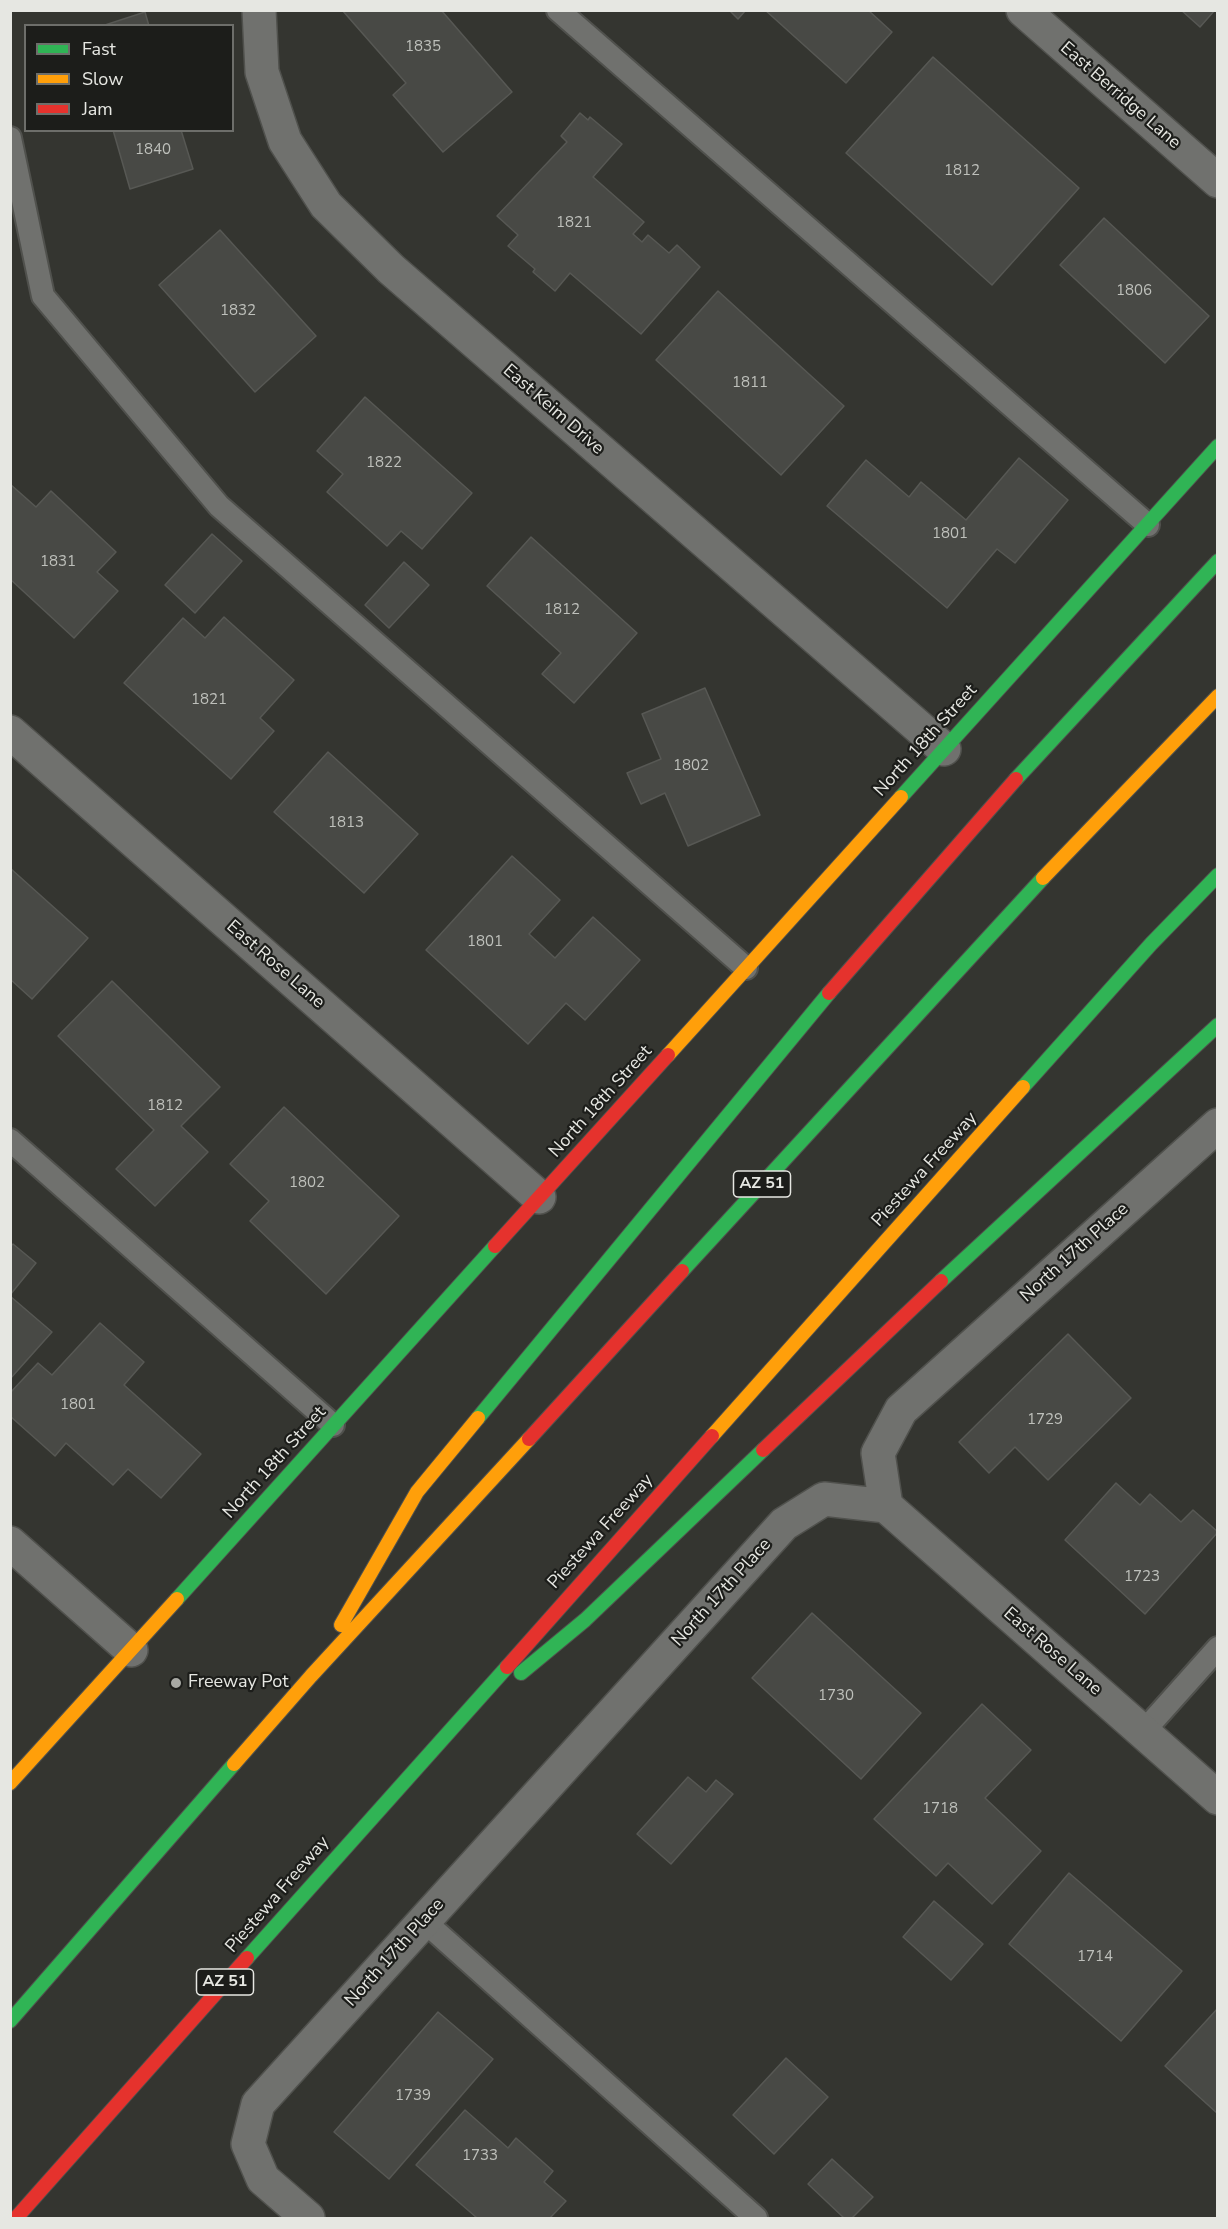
<!DOCTYPE html>
<style>
body{margin:0}
#map{position:relative;width:1228px;height:2229px;overflow:hidden;background:#343530;font-family:"Nunito Sans",sans-serif}
canvas{display:block}
.frame{position:absolute;inset:0;border:12px solid #e6e7e2;pointer-events:none}
.legend{position:absolute;left:24px;top:24px;width:210px;height:108px;box-sizing:border-box;background:#1c1d1a;border:2px solid #6d6e6a;margin:0;padding:8px 10px;list-style:none;font-size:18px;color:#e6e7e2}
.legend li{display:flex;align-items:center;gap:12px;height:30px}
.legend b{width:30px;border:2px solid #6d6e6a}
</style>
<div id="map">
<canvas width="1228" height="2229"></canvas>
<div class="frame"></div>
<ul class="legend">
<li><b style="height:8px;background:#30b455"></b>Fast</li>
<li><b style="height:8px;background:#ff9f0a"></b>Slow</li>
<li><b style="height:8px;background:#e5322d"></b>Jam</li>
</ul>
</div>
<script>
const ctx = document.querySelector('canvas').getContext('2d');
ctx.lineJoin = 'round';
function fill(path, color) { ctx.fillStyle = color; ctx.fill(path, 'evenodd'); }
function strokePath(path, color, width, dash) { ctx.strokeStyle = color; ctx.lineWidth = width; ctx.lineCap = dash ? 'butt' : 'round'; ctx.setLineDash(dash || []); ctx.stroke(path); }
function label(font, color, halo, rows, align = 'center') {
  ctx.font = font + ' "Nunito Sans",sans-serif'; ctx.lineWidth = 4.5; ctx.setLineDash([]); ctx.textBaseline = 'middle'; ctx.strokeStyle = halo; ctx.fillStyle = color; for (const [text, x, y, turn = 0] of rows) {
    ctx.save(); ctx.translate(x, y); ctx.rotate((+turn || 0) * Math.PI / 180); ctx.textAlign = isNaN(turn) ? turn : align; if (halo) ctx.strokeText(text, 0, 0); ctx.fillText(text, 0, 0); ctx.restore();
  }
}
const building = new Path2D(`
 M342,10H441L512,92L443,152L393,95L406,83Z
 M729,10H746L738,19Z
 M765,10H868L892,32L846,83Z
 M1181,10H1215L1200,27Z
 M145,12L149,26H102Z
 M933,57L1079,188L992,285L846,153Z
 M580,113L588,120L590,117L622,144L593,177L644,222L633,234L642,242L648,235L669,253L677,245L700,267L641,334L570,273L555,291L533,272L535,269L508,246L518,235L497,216L567,142L561,136Z
 M113,130H181L193,169L130,189Z
 M1104,218L1209,316L1165,363L1060,265Z
 M220,230L316,336L255,392L159,285Z
 M718,291L844,406L781,475L656,360Z
 M365,397L472,493L422,549L401,531L387,546L327,492L343,474L317,451Z
 M1019,458L1068,500L1015,563L997,549L947,608L827,506L866,460L909,497L921,482L966,520Z
 M10,484L36,507L51,491L116,552L97,572L118,591L74,638L10,579Z
 M212,534L242,561L195,613L165,585Z
 M531,537L637,633L574,703L542,674L561,653L487,586Z
 M404,562L429,585L389,628L365,605Z
 M224,617L294,680L260,718L274,731L231,779L124,683L183,618L205,638Z
 M705,688L760,815L688,846L665,793L641,804L627,773L661,759L642,714Z
 M328,752L418,834L364,893L274,812Z
 M512,856L560,900L529,934L555,958L593,917L640,960L585,1020L566,1003L528,1044L426,950Z
 M10,868L88,938L32,999L10,979Z
 M112,981L220,1087L181,1126L208,1152L155,1206L116,1169L154,1130L58,1036Z
 M284,1107L399,1216L326,1294L250,1221L269,1201L230,1164Z
 M13,1244L36,1263L10,1295V1247Z
 M10,1296L52,1332L10,1379Z
 M100,1323L144,1362L124,1385L201,1454L161,1498L128,1469L113,1485L66,1443L55,1456L10,1416V1393L38,1363L52,1375Z
 M1068,1334L1131,1398L1048,1480L1015,1447L989,1473L959,1442Z
 M1116,1483L1140,1505L1150,1494L1181,1522L1193,1510L1218,1532L1145,1614L1065,1540Z
 M812,1613L921,1713L861,1779L752,1678Z
 M982,1704L1031,1750L985,1798L1041,1851L992,1904L948,1863L936,1876L874,1819Z
 M688,1777L706,1792L716,1780L733,1794L671,1864L637,1834Z
 M1069,1873L1182,1971L1121,2041L1009,1944Z
 M934,1901L983,1944L951,1980L903,1937Z
 M1218,2008V2114L1165,2066Z
 M438,2012L493,2059L389,2179L334,2132Z
 M786,2058L828,2097L774,2154L733,2115Z
 M465,2110L508,2148L516,2138L553,2171L544,2182L566,2201L550,2218H477L416,2165Z
 M832,2159L873,2197L852,2218H844L808,2184Z`);
fill(building, '#484945');
strokePath(building, '#575854', 1.5);
const lane = new Path2D(`
 M558,10L1148,525
 M10,138L43,296L219,506L746,968
 M10,1140L333,1425
 M1143,1732L1218,1648
 M424,1921L756,2218`);
const street = new Path2D(`
 M259,10L262,72L285,141L326,205L391,269L944,749
 M1023,10L1218,181
 M10,732L539,1197
 M886,1506L878,1453L901,1410L1218,1125
 M886,1506L1218,1798
 M10,1543L131,1650
 M308,2218L263,2179L248,2144L258,2104L784,1524L824,1499L886,1506`);
const fast = new Path2D(`
 M1016,779L1218,561
 M901,797L1218,446
 M1023,1087L1151,944L1218,875
 M682,1271L1043,878
 M941,1281L1218,1025
 M478,1418L829,993
 M177,1599L495,1246
 M521,1673L585,1620L763,1450
 M247,1958L507,1667
 M10,2021L234,1764`);
const slow = new Path2D(`
 M1043,878L1218,696
 M668,1055L901,797
 M712,1436L1023,1087
 M341,1625L417,1492L478,1418
 M234,1764L311,1676L529,1439
 M10,1783L177,1599`);
const jam = new Path2D(`
 M829,993L1016,779
 M495,1246L668,1055
 M529,1439L682,1271
 M763,1450L941,1281
 M507,1667L712,1436
 M16,2218L247,1958`);
strokePath(lane, '#50514d', 26);
strokePath(street, '#50514d', 36);
strokePath(fast, '#50514d', 16);
strokePath(slow, '#50514d', 16);
strokePath(jam, '#50514d', 16);
strokePath(lane, '#70716e', 22);
strokePath(street, '#70716e', 33);
strokePath(fast, '#30b455', 14);
strokePath(slow, '#ff9f0a', 14);
strokePath(jam, '#e5322d', 14);
for (const [x, y, r, color] of [
 [176,1683,6,"#a8a9a4"]
]) { const dot = new Path2D(); dot.arc(x, y, r, 0, 2 * Math.PI); ctx.fillStyle = color; ctx.fill(dot); strokePath(dot, '#1c1d1a', 2); }
label('15px', '#bec0bb', null, [
 ["1835",423,47],
 ["1840",153,150],
 ["1812",962,171],
 ["1821",574,223],
 ["1806",1134,291],
 ["1832",238,311],
 ["1811",750,383],
 ["1822",384,463],
 ["1801",950,534],
 ["1831",58,562],
 ["1812",562,610],
 ["1821",209,700],
 ["1802",691,766],
 ["1813",346,823],
 ["1801",485,942],
 ["1812",165,1106],
 ["1802",307,1183],
 ["1801",78,1405],
 ["1729",1045,1420],
 ["1723",1142,1577],
 ["1730",836,1696],
 ["1718",940,1809],
 ["1714",1095,1957],
 ["1739",413,2096],
 ["1733",480,2156]
]);
for (const [x, y, w] of [
 [762,1184,57],
 [225,1982,57]
]) { const box = new Path2D(); box.roundRect(x - w / 2, y - 13, w, 26, 4.5); ctx.fillStyle = '#1c1d1a'; ctx.fill(box); strokePath(box, '#e6e7e2', 1.5); }
label('bold 16px', '#e6e7e2', null, [
 ["AZ 51",762,1184],
 ["AZ 51",225,1982]
]);
label('18px', '#e6e7e2', '#1c1d1a', [
 ["East Berridge Lane",1120,96,41],
 ["East Keim Drive",553,410,41],
 ["North 18th Street",926,741,-48],
 ["East Rose Lane",275,965,41],
 ["North 18th Street",601,1102,-48],
 ["Piestewa Freeway",925,1170,-48],
 ["North 17th Place",1075,1253,-42],
 ["North 18th Street",275,1463,-48],
 ["Piestewa Freeway",601,1532,-48],
 ["North 17th Place",722,1593,-48],
 ["East Rose Lane",1052,1652,41],
 ["Piestewa Freeway",278,1895,-49],
 ["North 17th Place",395,1953,-48]
]);
label('18px', '#e6e7e2', '#1c1d1a', [
 ["Freeway Pot",188,1683]
], 'left');
</script>
